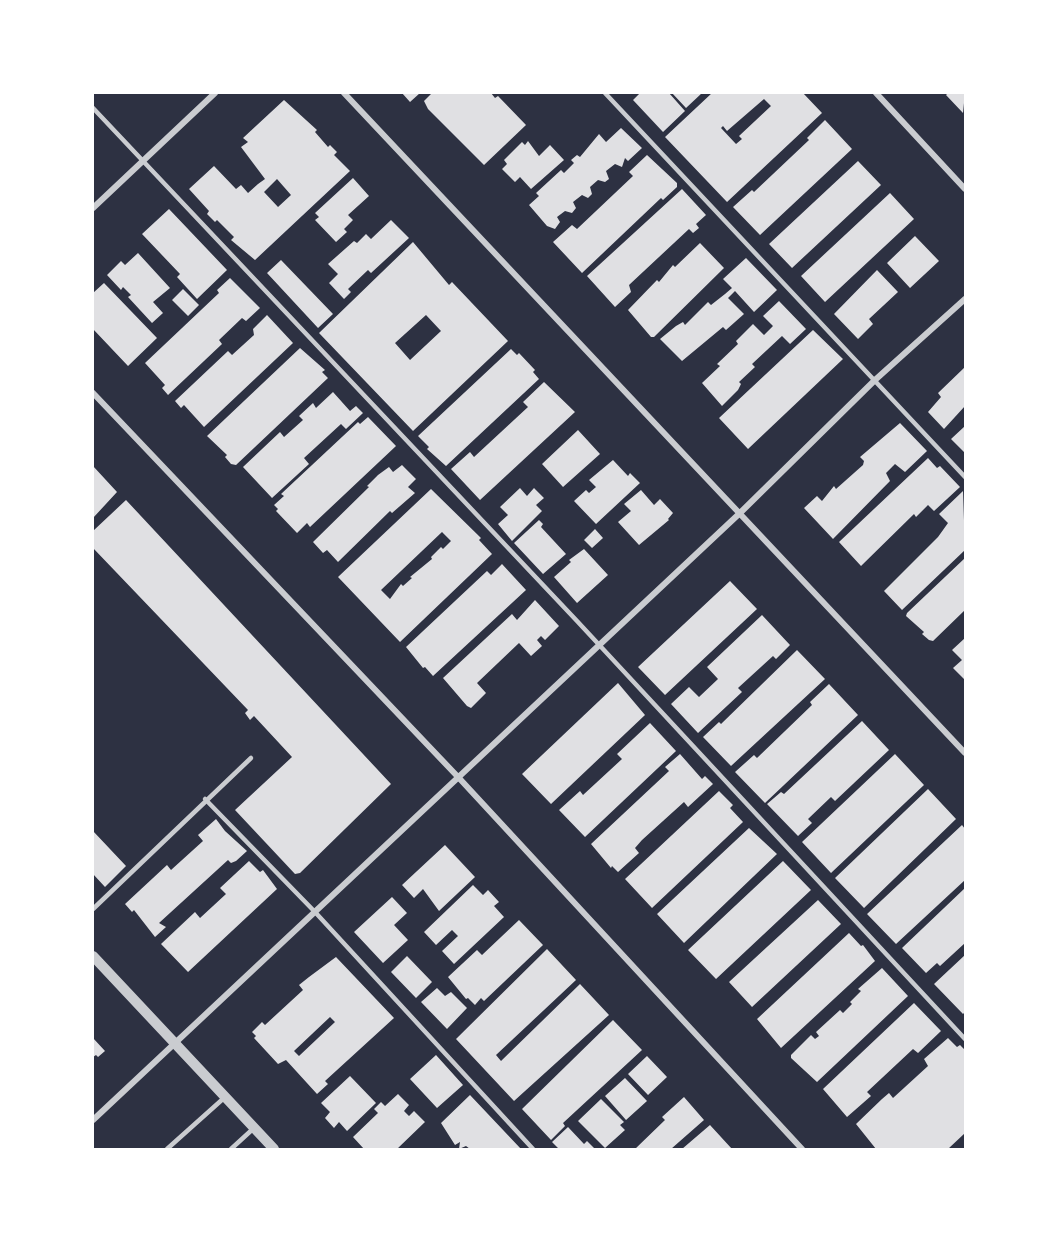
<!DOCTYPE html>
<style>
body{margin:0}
#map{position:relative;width:1058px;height:1242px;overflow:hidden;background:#2d3142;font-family:Poppins,sans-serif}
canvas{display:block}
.frame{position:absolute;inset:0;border:94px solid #fff;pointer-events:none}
</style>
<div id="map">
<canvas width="1058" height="1242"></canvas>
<div class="frame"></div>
</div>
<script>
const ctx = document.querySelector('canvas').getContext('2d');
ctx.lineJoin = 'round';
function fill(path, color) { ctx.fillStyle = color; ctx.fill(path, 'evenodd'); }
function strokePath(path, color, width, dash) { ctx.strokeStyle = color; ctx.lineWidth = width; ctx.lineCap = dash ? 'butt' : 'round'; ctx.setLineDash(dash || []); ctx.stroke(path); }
fill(new Path2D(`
 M402,93H420L410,102Z
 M432,93H491L495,98L498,96L526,125L484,165L428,109L424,101Z
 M640,93H669L685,111L663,132L633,100Z
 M672,93H702L686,108Z
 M712,93H803L822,113L727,202L665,137ZM764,99L771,106L739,136L742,139L736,144L721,128L723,126L727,131Z
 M948,93H965L963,113L946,95Z
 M284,100L317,130L315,132L328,147L330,145L337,152L334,155L350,171L255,260L231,240L234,237L217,220L215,222L207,214L209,211L189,189L214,166L236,189L241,185L248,193L258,184L265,179L241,147L248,142L243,138ZM277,179L291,195L278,207L264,192Z
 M825,120L852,149L760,235L733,207L752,190L754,192L809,140L807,138Z
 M621,128L642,148L628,161L625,158L622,167L615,164L606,171L609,179L605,182L598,180L590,187L592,194L588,198L582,195L573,202L576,208L572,213L565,211L557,217L560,222L555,229L547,226L529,205L539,196L536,193L561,170L564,173L574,163L571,160L577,155L580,157L599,134L606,142Z
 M528,141L539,156L550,145L564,160L531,189L520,177L515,182L502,169L507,164L504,160L522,142L525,145Z
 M647,155L677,183V187L663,200L661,198L582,273L553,242L572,225L577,229L633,176L629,172Z
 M858,161L881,185L792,268L769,244Z
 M353,178L369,196L348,215L353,220L344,229L347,232L336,242L315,220L319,217L315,213Z
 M682,189L706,215L696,224L699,228L693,233L689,229L629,285L631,292L615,307L587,276Z
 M890,193L914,219L825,302L801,276Z
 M169,209L227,270L197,299L177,277L180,274L142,234Z
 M391,220L409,238L371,273L368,270L348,289L351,292L344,299L329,283L338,274L328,264L354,241L357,243L366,234L371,239Z
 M915,236L939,261L910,288L887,263Z
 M413,242L449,285L452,282L508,341L413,431L319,333ZM426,315L441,331L410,360L395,343Z
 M700,243L724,268L654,337H651L628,310L657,280L659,282L673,265L675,267Z
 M138,253L170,288L153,302L163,313L152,323L128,297L131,295L123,287L121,290L107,275L121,261L125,265Z
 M746,258L777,290L754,312L735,291L728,298L744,314L726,330L723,327L682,361L660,339L676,326L683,322L685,325L708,302L711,305L725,294L732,288L723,279Z
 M281,260L333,314L318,328L267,273Z
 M877,270L898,292L869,319L873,324L858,339L834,314Z
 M230,278L260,308L246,321L242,318L219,340L222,344L168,395L162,388L165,385L145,363L219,293L217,290Z
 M104,283L157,338L128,366L93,329V293Z
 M183,289L199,305L188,316L172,300Z
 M779,301L806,329L790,344L782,336L752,364L755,367L739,382L741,384L738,390L722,406L702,383L720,366L717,364L738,344L736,341L753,324L764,335L773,326L763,316Z
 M267,315L293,343L204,427L184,405L181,408L175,401L228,351L232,355L254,335L253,329Z
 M813,330L843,359L748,449L719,418Z
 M300,348L325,370L322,372L328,378L236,465L231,464L225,457L227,455L207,436Z
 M511,349L517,355L519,353L535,370L533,372L539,379L446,466L427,449L429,447L418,436Z
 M965,367V406L944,429L928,412L941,397L938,393Z
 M544,382L575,412L480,500L451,469L470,452L474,457L528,407L523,402Z
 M333,392L350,411L356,406L363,413L346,429L341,424L304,458L309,464L272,498L243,467L280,432L284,437L303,420L299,416L313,403L316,408Z
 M368,417L396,446L310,527L307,523L297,533L276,511L278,509L274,505L284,496L281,494L358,422L360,424Z
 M900,423L927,451L905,472L895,464L886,473L890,481L833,539L804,508L817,496L822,501L834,486L836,489L863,465L864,461L860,457Z
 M965,426V453L951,439Z
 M578,430L600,454L563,487L542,464Z
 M928,458L937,468L940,466L960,487L934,511L928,505L916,517L914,514L861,566L839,542Z
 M613,460L628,476L630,473L640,483L596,524L574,501L586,490L589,493L596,487L589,480Z
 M402,465L416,479L408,487L415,493L392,513L390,511L338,562L327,550L323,553L313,542L369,487L367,486L378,475L389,467L393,472Z
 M93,466L117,492L93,518Z
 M520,488L527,496L534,488L544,498L536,505L542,511L512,541L498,524L508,515L500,507Z
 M431,489L481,538L479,540L492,554L400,642L338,577ZM442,532L451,541L443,549L441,547L431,557L432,559L410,577L412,578L403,586L401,584L390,599L381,590Z
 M641,490L654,505L660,499L673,513L668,519L669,520L639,545L618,522L631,511L624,504Z
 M963,491L965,550L902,610L884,591L938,537L948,523L939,514Z
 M126,500L391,784L300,873L295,874L235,810L292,757L254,716L250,720L245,713L248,710L93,548V531Z
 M539,520L543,524L541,527L566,554L543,574L514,543Z
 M595,529L603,538L592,548L584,540Z
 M584,549L608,575L577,603L554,577L571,562L569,560Z
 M965,558V610L933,641L929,640L922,634L924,632L906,616L907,613Z
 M502,564L526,590L433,676L425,667L423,668L406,647L487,571L491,575Z
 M730,581L757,609L665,695L638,667Z
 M535,600L559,626L545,640L541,636L537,640L542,646L531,656L519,643L477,683L486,693L471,708L467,706L443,678L512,614L517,620Z
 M762,615L790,645L776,659L773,656L738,688L742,692L698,733L671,704L689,687L699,697L718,679L707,667Z
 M965,638V680L953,668L962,660L952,650Z
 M797,650L825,679L731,766L703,737L719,722L721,724Z
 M618,683L645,715L551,804L522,774Z
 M829,684L858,715L765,803L735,772L754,755L757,758L812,705L810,702Z
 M862,721L889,750L835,801L831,797L808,819L812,823L798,836L767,804L781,792L784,794Z
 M650,723L676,751L585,837L559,810L580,791L583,795L622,759L617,754Z
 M680,754L702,779L705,776L713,784L688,807L684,802L642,840L635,848L639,853L618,872L612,866L611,868L591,844L669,771L665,767Z
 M895,754L924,785L831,873L802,842Z
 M928,789L956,819L864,908L835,878Z
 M719,791L733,805L730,808L743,822L652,908L625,879Z
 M216,819L225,831L247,851L236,861L231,863L228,860L159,923L166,927L155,937L134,910L132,912L125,904L167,865L171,870L203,841L198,835Z
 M962,825L965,829V880L896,944L867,914Z
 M749,828L777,854L684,943L657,914Z
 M93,831L126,866L105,887L93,874Z
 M445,845L475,877L439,911L423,889L414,898L402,885Z
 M249,861L260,872L263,870L277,889L188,972L161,944L195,912L200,918L226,894L220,888Z
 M783,861L811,890L716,979L688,950Z
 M473,885L483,895L488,890L499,902L494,906L504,917L454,964L442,951L458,936L452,930L436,945L424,932Z
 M965,888V943L940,966L937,963L926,973L902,948Z
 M392,897L407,913L394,925L408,940L383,963L354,932Z
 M818,900L841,924L752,1007L729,982Z
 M519,920L543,945L484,1001L481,998L475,1005L468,998L466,999L448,977L477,950L482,955Z
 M849,933L861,946L863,945L875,961L781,1048L757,1019Z
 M547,949L576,980L496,1055L501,1061L580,984L609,1015L514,1101L456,1039Z
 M965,955V1012L963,1014L934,984Z
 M407,956L432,982L416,998L391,972Z
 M336,957L394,1018L325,1081L328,1084L317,1094L286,1060L278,1064L254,1038L256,1036L252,1032L262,1022L265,1025L303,990L299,985L309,977ZM330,1017L335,1022L299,1056L294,1051Z
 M882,968L908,996L817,1082L791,1058V1055L811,1035L815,1039L819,1036L816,1032L840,1010L843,1013L852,1004L850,1002L861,991L858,989Z
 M437,988L445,996L451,992L467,1008L447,1029L421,1002Z
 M914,1003L941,1031L918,1053L913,1049L867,1092L871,1096L847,1117L823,1089Z
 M613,1020L642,1050L563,1123L565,1126L551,1140L522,1109Z
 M93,1038L105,1051L98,1057L96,1055L93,1057Z
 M948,1038L957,1047L960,1045L965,1050V1133L948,1149H876L856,1124L882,1099L889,1093L893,1098L928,1066L924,1059Z
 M436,1055L463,1085L437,1108L410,1079Z
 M647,1056L667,1077L648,1095L628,1074Z
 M350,1076L376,1103L347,1131L339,1122L334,1128L325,1118L330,1112L321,1103Z
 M625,1078L647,1101L626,1120L605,1096Z
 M398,1094L409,1105L404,1111L409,1116L414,1111L425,1122L397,1149H364L353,1137L378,1113L374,1109L381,1102L385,1106Z
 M470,1095L521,1149H470L466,1146L459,1149L460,1142L455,1145L441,1123Z
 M684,1097L704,1120L671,1149H635L665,1120L662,1117Z
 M601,1099L624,1122L620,1125L625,1130L605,1148L578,1121Z
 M710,1125L732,1149H682Z
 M568,1127L584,1144L587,1141L595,1149H559L552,1142Z`), '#e0e0e3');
strokePath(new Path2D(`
 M605,93L965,477
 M93,108L577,621L965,1039
 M205,799L315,912L533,1149
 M93,909L251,758
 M167,1149L224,1098
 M231,1149L254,1128`), '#caccd0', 4.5);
strokePath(new Path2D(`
 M344,93L965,753
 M876,93L965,189
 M93,208L215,93
 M93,393L459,778L802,1149
 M93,1120L740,513L875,380L965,299`), '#caccd0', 6);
strokePath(new Path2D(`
 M93,956L274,1149`), '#caccd0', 10);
</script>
